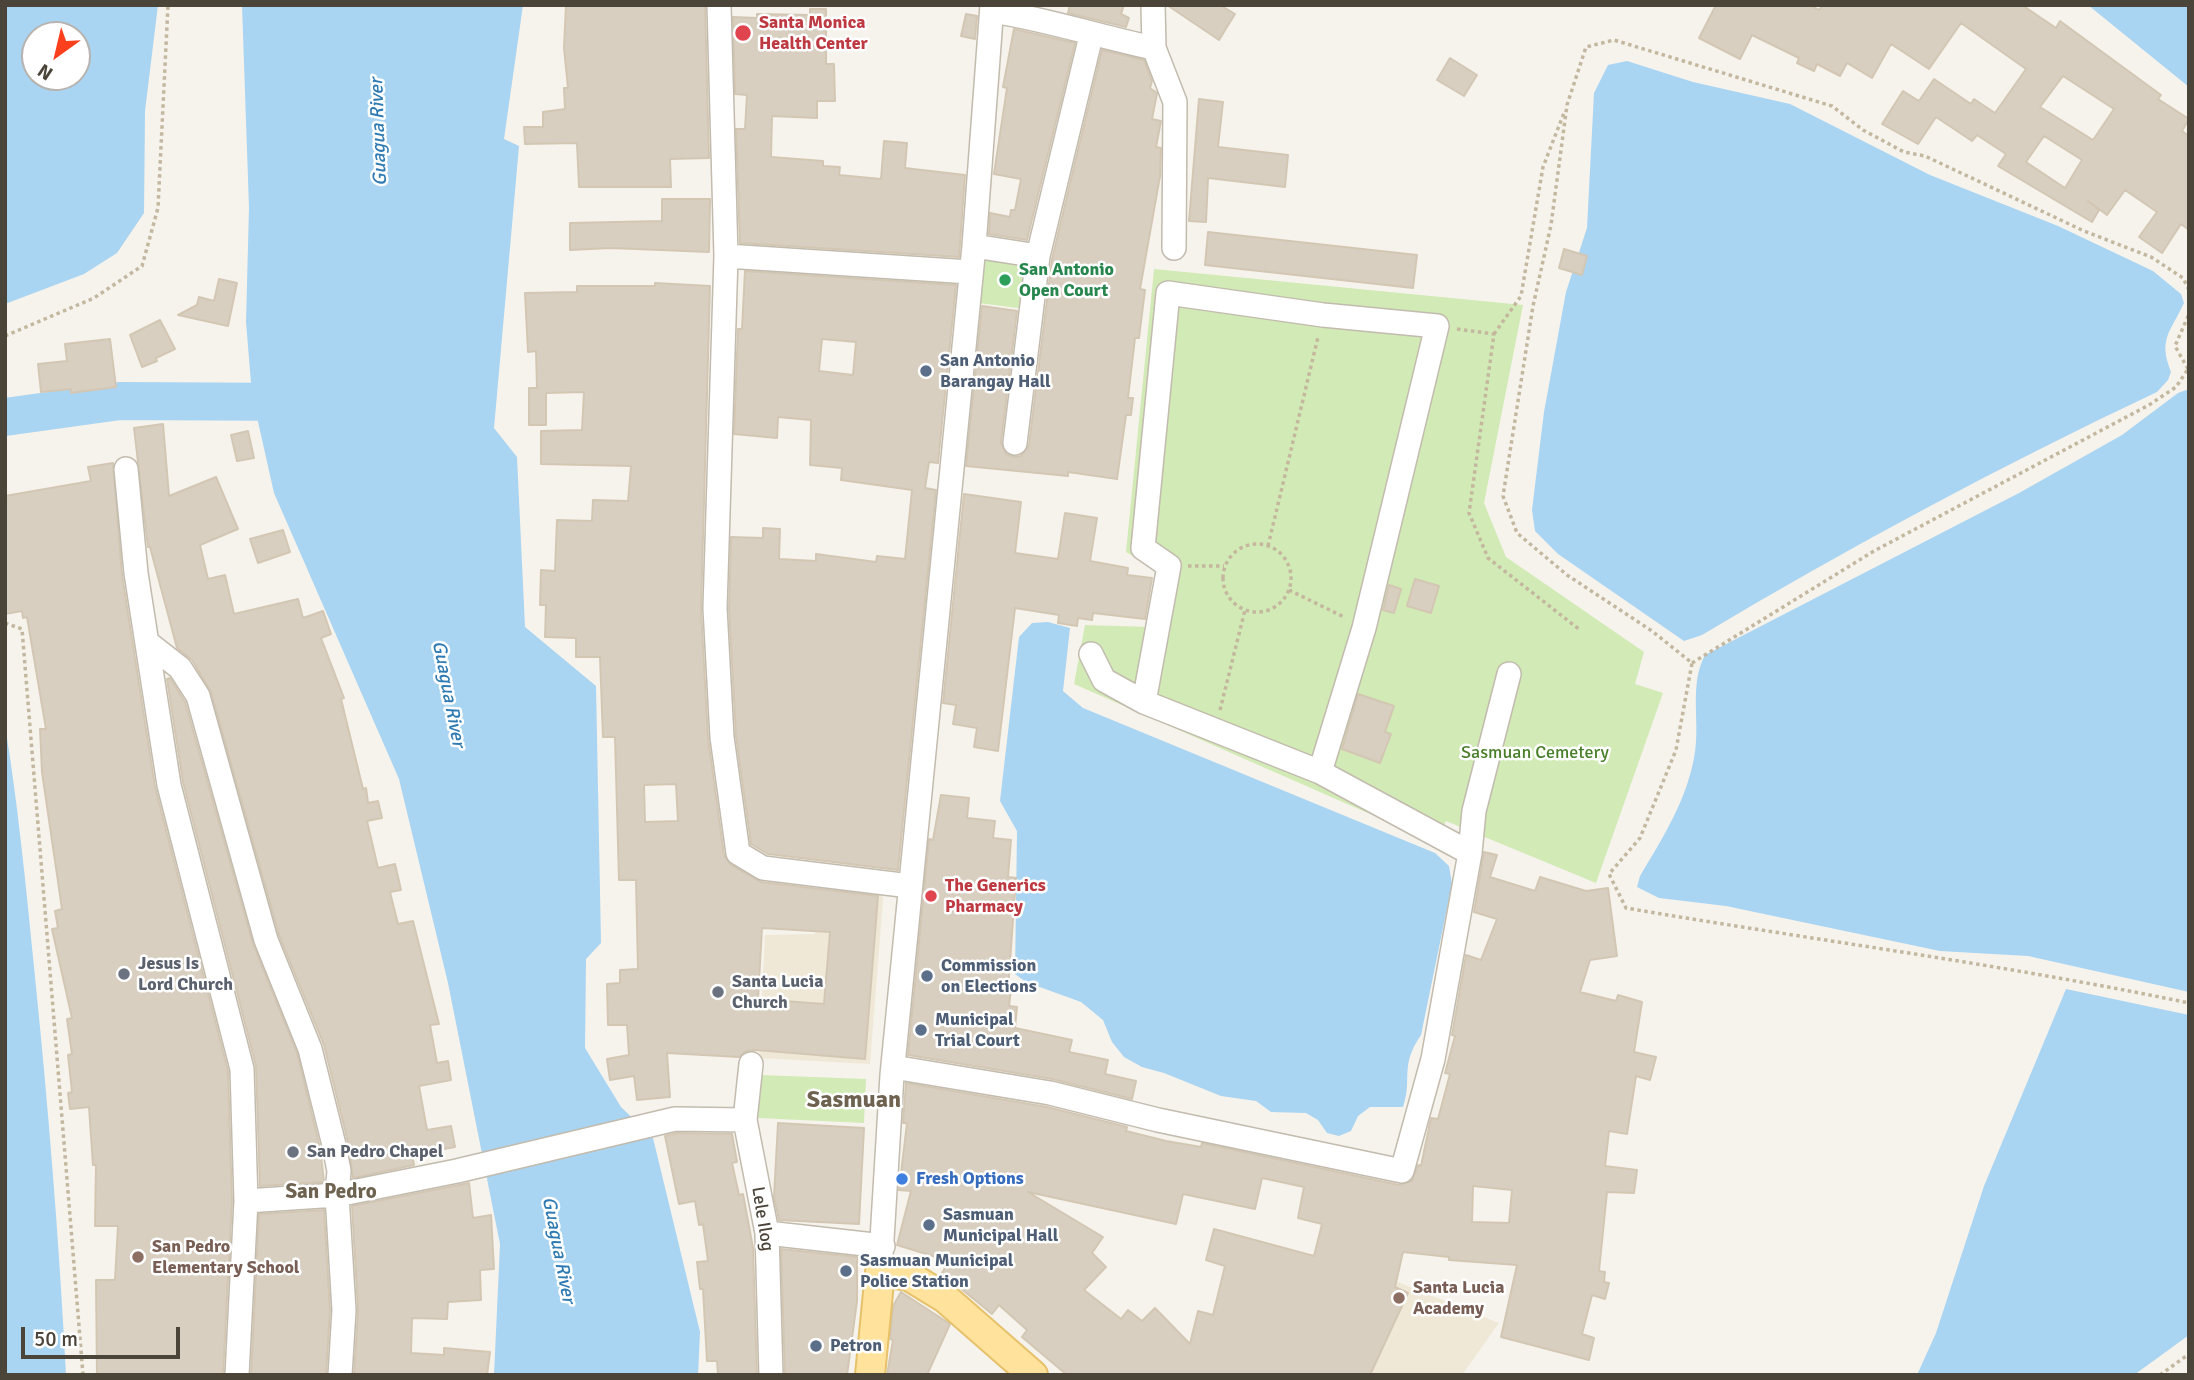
<!DOCTYPE html>
<style>
body{margin:0}
#map{position:relative;width:2194px;height:1380px;overflow:hidden;background:#f6f3ec;font-family:Signika,sans-serif}
canvas{display:block}
.frame{position:absolute;inset:0;border:7px solid #4b4439;pointer-events:none}
.north{position:absolute;left:21px;top:21px;width:70px;height:70px;box-sizing:border-box;background:#fff;border:2px solid #b7b4b0;border-radius:50%;rotate:214deg;font-size:19px;font-weight:700;line-height:28px;text-align:center;color:#4b4439}
.north::after{content:'';display:block;margin:auto;width:24px;height:32px;background:#fc3f1d;clip-path:polygon(50% 0,100% 100%,50% 72%,0 100%)}
.scale{position:absolute;left:21px;top:1327px;width:159px;height:32px;box-sizing:border-box;border:4px solid #4b4439;border-top:0;padding-left:9px;font-size:21px;line-height:24px;white-space:nowrap;color:#4b4439;-webkit-text-stroke:5px #fff;paint-order:stroke}
</style>
<div id="map">
<canvas width="2194" height="1380"></canvas>
<div class="frame"></div>
<div class="north">N</div>
<div class="scale">50 m</div>
</div>
<script>
const ctx = document.querySelector('canvas').getContext('2d');
ctx.lineJoin = 'round';
function fill(path, color) { ctx.fillStyle = color; ctx.fill(path, 'evenodd'); }
function strokePath(path, color, width, dash) { ctx.strokeStyle = color; ctx.lineWidth = width; ctx.lineCap = dash ? 'butt' : 'round'; ctx.setLineDash(dash || []); ctx.stroke(path); }
function label(font, color, halo, rows, align = 'center') {
  ctx.font = font + ' Signika,sans-serif'; ctx.lineWidth = 5; ctx.setLineDash([]); ctx.textBaseline = 'middle'; ctx.strokeStyle = halo; ctx.fillStyle = color; for (const [text, x, y, turn = 0] of rows) {
    ctx.save(); ctx.translate(x, y); ctx.rotate((+turn || 0) * Math.PI / 180); ctx.textAlign = isNaN(turn) ? turn : align; if (halo) ctx.strokeText(text, 0, 0); ctx.fillText(text, 0, 0); ctx.restore();
  }
}
fill(new Path2D(`
 M821,882L884,888L870,1064L759,1058L765,935L815,934Z
 M1373,1272L1499,1323L1462,1375H1327Z`), '#efe8d6');
fill(new Path2D(`
 M986,252L1032,258L1025,309L979,303Z
 M1154,269L1523,305L1484,503L1506,557L1644,652L1635,684L1663,693L1596,883L1446,821L1436,843L1074,684L1085,625L1152,627L1156,570L1126,552Z
 M760,1075L866,1079L864,1123L758,1118Z`), '#d2eab5');
fill(new Path2D(`
 M5,5H158L145,111L144,213L117,253L84,274L5,304ZM77,35V77H35V35Z
 M242,5H523L504,139L519,146L494,428L517,457L525,627L596,686L601,943L586,959L585,1048L621,1107L653,1138L700,1332L698,1375H494L500,1244L448,983L399,779L274,493L252,395L246,322L249,208Z
 M2088,5H2189V87Z
 M1627,61L1693,82L1790,104L1930,175L2058,226L2153,271L2181,294L2184,303C2170,333 2158,339 2171,372L2168,380L2157,392C2002,465 1849,547 1702,635L1684,641L1558,554L1535,531L1532,510L1544,412L1566,292L1587,228L1594,93L1608,65Z
 M2189,389V992L2028,956L1940,951L1726,906L1659,898L1637,887L1640,876C1664,836 1688,798 1695,752C1700,719 1689,685 1705,655L2019,493L2122,435L2178,393Z
 M1048,622L1070,628L1063,691L1083,708L1435,853L1449,866L1452,884L1421,1035C1399,1067 1413,1077 1403,1107H1370L1358,1116L1351,1131L1339,1136L1327,1133L1318,1120L1306,1113L1271,1112L1256,1101L1221,1096L1164,1073L1142,1067L1124,1057L1112,1042L1103,1020L1081,1002L1026,982L1015,974L1017,831L1000,801L1019,637L1032,623Z
 M5,725C18,805 26,886 34,967C48,1103 59,1238 66,1375H5Z
 M2066,989L2189,1015V1335L2134,1375H1917L1936,1333L1984,1186Z`), '#a9d4f2');
strokePath(new Path2D(`
 M5,417L120,401L307,402`), '#a9d4f2', 38);
const building = new Path2D(`
 M566,5H705L709,158L670,159L671,187H579L577,143L525,144L524,127H543V112L565,109L564,88H568L564,48Z
 M1070,5H1124L1121,14L1129,18L1126,27L1068,13Z
 M1167,5H1220L1235,14L1219,40Z
 M1716,5H1809L1819,10L1823,5H2022L2056,28L2060,21L2161,95L2158,99L2189,119L2182,131L2189,136V230L2181,224L2162,253L2139,237L2157,212L2125,190L2107,215L2088,201L2099,210L2092,222L1998,166L2006,154L1977,135L1972,141L1936,117L1918,144L1882,124L1903,91L1919,101L1934,79L1971,104L1974,99L1995,113L2026,69L1961,23L1929,69L1891,44L1872,78L1847,63L1840,76L1817,64L1814,71L1797,63L1799,58L1752,35L1740,59L1699,38ZM2063,76L2114,109L2093,140L2040,107ZM2044,136L2082,160L2065,188L2026,162Z
 M810,9H826V64H834L835,101H817V118L772,116L771,157L823,161V166L840,167L839,175L881,179L884,141L907,143L905,168L965,175L959,257L740,243L736,129H745L747,95L735,94L733,17L757,18V14L810,15Z
 M966,14L977,16L975,39L961,36Z
 M1014,29L1075,43L1027,240L989,234L990,213L1010,217L1011,210H1015L1021,179L994,174L1007,88L1003,87Z
 M1102,50L1144,60L1152,81L1150,88L1157,93L1152,119L1161,121L1156,147L1161,148L1160,176L1140,289L1145,290L1139,338H1135L1128,398H1133L1131,415H1126L1117,479L1068,472V476L966,466L982,306L1017,311L1001,442L1006,454L1014,457L1021,456L1029,445L1052,259Z
 M1450,58L1477,75L1464,96L1437,80Z
 M1199,99L1223,102L1218,147L1288,155L1285,187L1208,178L1206,222L1189,221Z
 M662,199H710L709,252L611,248L570,250V223L662,221Z
 M1208,232L1417,255L1413,288L1205,265Z
 M1564,249L1587,256L1582,275L1559,268Z
 M745,271L956,285L938,463L929,462L925,488L936,490L898,870L768,854L751,844L736,736L729,608L731,537L763,538V528L780,529L779,559L816,561V554L876,562L877,556L905,559L912,490L841,480L842,468L810,465L811,420L778,417L777,438L734,434L738,329H742ZM822,339L856,342L853,375L819,371Z
 M219,279L237,283L228,326L178,315L197,305L199,297L214,301Z
 M655,283L710,286L701,609L708,738L724,855L731,865L761,882L878,896L865,1059L756,1050L746,1051L739,1057L667,1053L670,1097L637,1100L634,1076L610,1080L607,1059L629,1055L627,1025H608L607,984L620,983V970L638,969L636,880H619L615,737H603L600,657H576V638L545,637L546,605H540L541,570L555,571L557,520L592,521L593,500L628,501L631,466L541,464V431L582,430L584,392L546,393V425H529V388H537L536,351L528,352L525,293L577,292V286H655ZM676,784L678,821L645,822L644,785ZM762,928L830,932L824,1004L758,999Z
 M160,320L175,349L156,358L157,361L142,367L130,335Z
 M110,339L116,387L71,393V389L41,392L38,364L67,361L65,344Z
 M163,424L169,496L216,477L238,529L200,545L208,579L225,575L234,614L298,599L303,618L323,611L331,634L321,638L344,698L341,699L363,789L366,788L368,803L378,801L382,818L367,821L378,868L395,864L401,890L390,892L398,924L413,921L439,1024L430,1025L437,1063L448,1061L451,1080L419,1086L427,1130L451,1126L455,1147L412,1155L414,1165L353,1178L348,1142L324,1045L279,935L211,692L192,660L177,648L150,547H148L134,428Z
 M248,431L254,458L237,461L231,435Z
 M113,463L122,575L155,787L228,1071L232,1201L223,1375H97L96,1280H115L118,1226H95L96,1165H93L89,1107L70,1109L68,1093L72,1092L68,1055L72,1054L67,1019L72,1018L52,929L58,928L55,911L62,909L42,772L40,729H46L27,617L23,618L22,611L5,614V496L91,481L88,467Z
 M964,494L1021,502L1015,553L1058,559L1065,513L1097,518L1090,561L1128,568L1127,575L1152,578L1145,619L1093,613L1092,620L1078,618L1077,626L1058,623L1059,615L1015,608L998,751L974,747L977,728L953,724L956,705L943,703Z
 M283,530L290,552L258,563L250,539Z
 M1415,579L1439,586L1431,613L1407,606Z
 M1389,585L1401,589L1394,613L1383,610Z
 M170,678L185,702L253,944L297,1053L320,1148L324,1182L260,1186L256,1066L183,782L167,679Z
 M1358,694L1394,706L1385,732L1391,734L1380,763L1342,749Z
 M941,795L969,798L967,818L995,821L993,838L1011,840L1008,877L1016,878L1008,989L1011,990L1009,1006L1017,1007L1015,1028L1072,1040L1069,1052L1108,1060L1105,1074L1136,1081L1132,1099L1052,1079L908,1055L929,839L933,840Z
 M1484,852L1497,855L1490,877L1535,891L1540,877L1586,891L1608,888L1617,956L1590,960L1580,992L1616,1001L1618,995L1642,1002L1634,1052L1656,1057L1650,1080L1636,1076L1627,1134L1609,1131L1605,1166L1637,1170L1634,1193L1607,1192L1599,1271L1605,1272L1604,1282L1609,1283L1605,1299L1592,1295L1582,1334L1594,1338L1589,1360L1501,1337L1517,1265L1449,1260V1257L1403,1252L1395,1287L1408,1293L1370,1375H1067L1022,1337L1027,1330L999,1305L992,1314L942,1273L949,1261L897,1245L911,1191L899,1190L907,1123H903L906,1083L1047,1107L1127,1127L1126,1131L1166,1141L1201,1147L1202,1143L1399,1185L1412,1181L1418,1165L1421,1166L1431,1118L1438,1119L1450,1074L1445,1073L1455,1036L1452,1035L1466,955L1481,960L1497,919L1474,912ZM1262,1178L1304,1187L1298,1218L1322,1224L1314,1256L1214,1229L1206,1260L1225,1266L1213,1315L1198,1311L1190,1344L1155,1308L1142,1321L1128,1310L1121,1319L1084,1290L1106,1267L1092,1253L1103,1237L1028,1192L1176,1224L1183,1194L1255,1209ZM1473,1186L1512,1190L1509,1223L1472,1222Z
 M778,1123L864,1128L859,1224L779,1220L774,1197Z
 M677,1133L732,1134L737,1162L732,1163L739,1195L743,1194L753,1248L757,1375H718L717,1361H707L703,1289H700L697,1262L708,1261L703,1224L699,1225L695,1201L679,1204L665,1136Z
 M469,1183L473,1218L491,1215L494,1269L480,1270L481,1300L448,1302L447,1319L412,1318L411,1353L444,1355V1348L490,1352L487,1375H354L358,1309L352,1206Z
 M324,1210L330,1310L326,1375H251L259,1214Z
 M781,1249L857,1257V1301L847,1375H785Z
 M901,1292L950,1324L927,1375H887L893,1340L890,1339L893,1306Z`);
fill(building, '#d8cfc1');
strokePath(building, '#d3c7b4', 2);
const minor = new Path2D(`
 M719,5L726,256L715,608L722,737L738,853L763,868L910,886
 M1153,5L1154,48L1175,102L1174,248
 M992,11C1047,19 1099,37 1154,48
 M974,246L1038,256
 M726,256L970,272
 M1015,443L1038,256L1091,36
 M126,469L136,573L169,785L242,1069L246,1201L237,1375
 M148,643L180,668L198,696L266,940L310,1049L334,1145L339,1171L337,1195L344,1310L340,1375
 M1091,654L1104,680L1144,702
 M1320,772L1364,628L1437,326L1323,315L1168,293L1143,548L1169,566L1144,702L1320,772L1470,853
 M751,1064L745,1120L767,1233L771,1375
 M893,1067L1050,1093L1158,1120L1402,1171L1433,1059L1470,853L1474,811L1509,674
 M246,1201L337,1195L457,1171L675,1119L745,1120
 M767,1233L883,1246
 M880,1272L892,1075L974,246L992,5`);
const major = new Path2D(`
 M870,1375L880,1272L909,1276L945,1298L1033,1375`);
strokePath(minor, '#c2bbae', 26);
strokePath(major, '#e6c16a', 32);
strokePath(new Path2D(`
 M2189,290L2183,278L2151,257L2084,231L1925,156L1904,152L1863,130L1832,106L1614,40L1586,47L1567,105L1551,225L1533,306L1503,496L1517,533L1567,575L1652,631L1692,663L1676,750L1640,838L1609,874L1626,908C1813,940 2002,964 2189,1003
 M1457,329L1494,334L1469,513L1488,558L1580,630
 M1494,334L1521,296L1543,167L1564,113
 M5,336L94,298L142,266L158,208L168,5
 M2188,369L2175,346L2189,314
 M1223 578a34 34 0 1 1 68 0a34 34 0 1 1-68 0Z
 M1268,546L1318,337
 M1188,566H1224
 M1289,590L1344,617
 M5,623L22,629L83,1375
 M1692,663L1874,551L2149,405L2176,387L2188,369
 M1220,710L1245,610
 M2160,1375L2189,1354`), '#c4b79f', 3.5, [3.5, 3.5]);
strokePath(minor, '#fff', 23);
strokePath(major, '#ffe39c', 28);
for (const [x, y, r, color] of [
 [743,33,9,"#e0444e"],
 [1005,280,7,"#2e9e5b"],
 [926,371,7,"#5c6f8a"],
 [931,896,7,"#e0444e"],
 [124,974,7,"#6b7280"],
 [927,976,7,"#5c6f8a"],
 [718,992,7,"#6b7280"],
 [921,1030,7,"#5c6f8a"],
 [293,1152,7,"#6b7280"],
 [902,1179,7,"#3f7fe0"],
 [929,1225,7,"#5c6f8a"],
 [138,1257,7,"#8d6e63"],
 [846,1271,7,"#5c6f8a"],
 [1399,1298,7,"#8d6e63"],
 [816,1346,7,"#5c6f8a"]
]) { const dot = new Path2D(); dot.arc(x, y, r, 0, 2 * Math.PI); ctx.fillStyle = color; ctx.fill(dot); strokePath(dot, '#fff', 2.5); }
label('bold 18px', '#be3a42', '#fff', [
 ["Santa Monica",759,23],
 ["Health Center",759,44],
 ["The Generics",945,886],
 ["Pharmacy",945,907]
], 'left');
label('bold 18px', '#27864d', '#fff', [
 ["San Antonio",1019,270],
 ["Open Court",1019,291]
], 'left');
label('bold 18px', '#4e5e75', '#fff', [
 ["San Antonio",940,361],
 ["Barangay Hall",940,382],
 ["Commission",941,966],
 ["on Elections",941,987],
 ["Municipal",935,1020],
 ["Trial Court",935,1041],
 ["Sasmuan",943,1215],
 ["Municipal Hall",943,1236],
 ["Sasmuan Municipal",860,1261],
 ["Police Station",860,1282],
 ["Petron",830,1346]
], 'left');
label('18px', '#4a7f2a', '#fff', [
 ["Sasmuan Cemetery",1535,753]
]);
label('bold 18px', '#5b616d', '#fff', [
 ["Jesus Is",138,964],
 ["Lord Church",138,985],
 ["Santa Lucia",732,982],
 ["Church",732,1003],
 ["San Pedro Chapel",307,1152]
], 'left');
label('bold 18px', '#366cbe', '#fff', [
 ["Fresh Options",916,1179]
], 'left');
label('18px', '#4b4439', '#fff', [
 ["Lele Ilog",762,1219,81]
]);
label('bold 18px', '#785e54', '#fff', [
 ["San Pedro",152,1247],
 ["Elementary School",152,1268],
 ["Santa Lucia",1413,1288],
 ["Academy",1413,1309]
], 'left');
label('italic 19px', '#2e7ab2', '#fff', [
 ["Guagua River",379,132,-92],
 ["Guagua River",448,694,79],
 ["Guagua River",558,1250,79]
]);
label('bold 21px', '#6e6250', '#fff', [
 ["San Pedro",331,1192]
]);
label('bold 24px', '#6e6250', '#fff', [
 ["Sasmuan",854,1101]
]);
</script>
